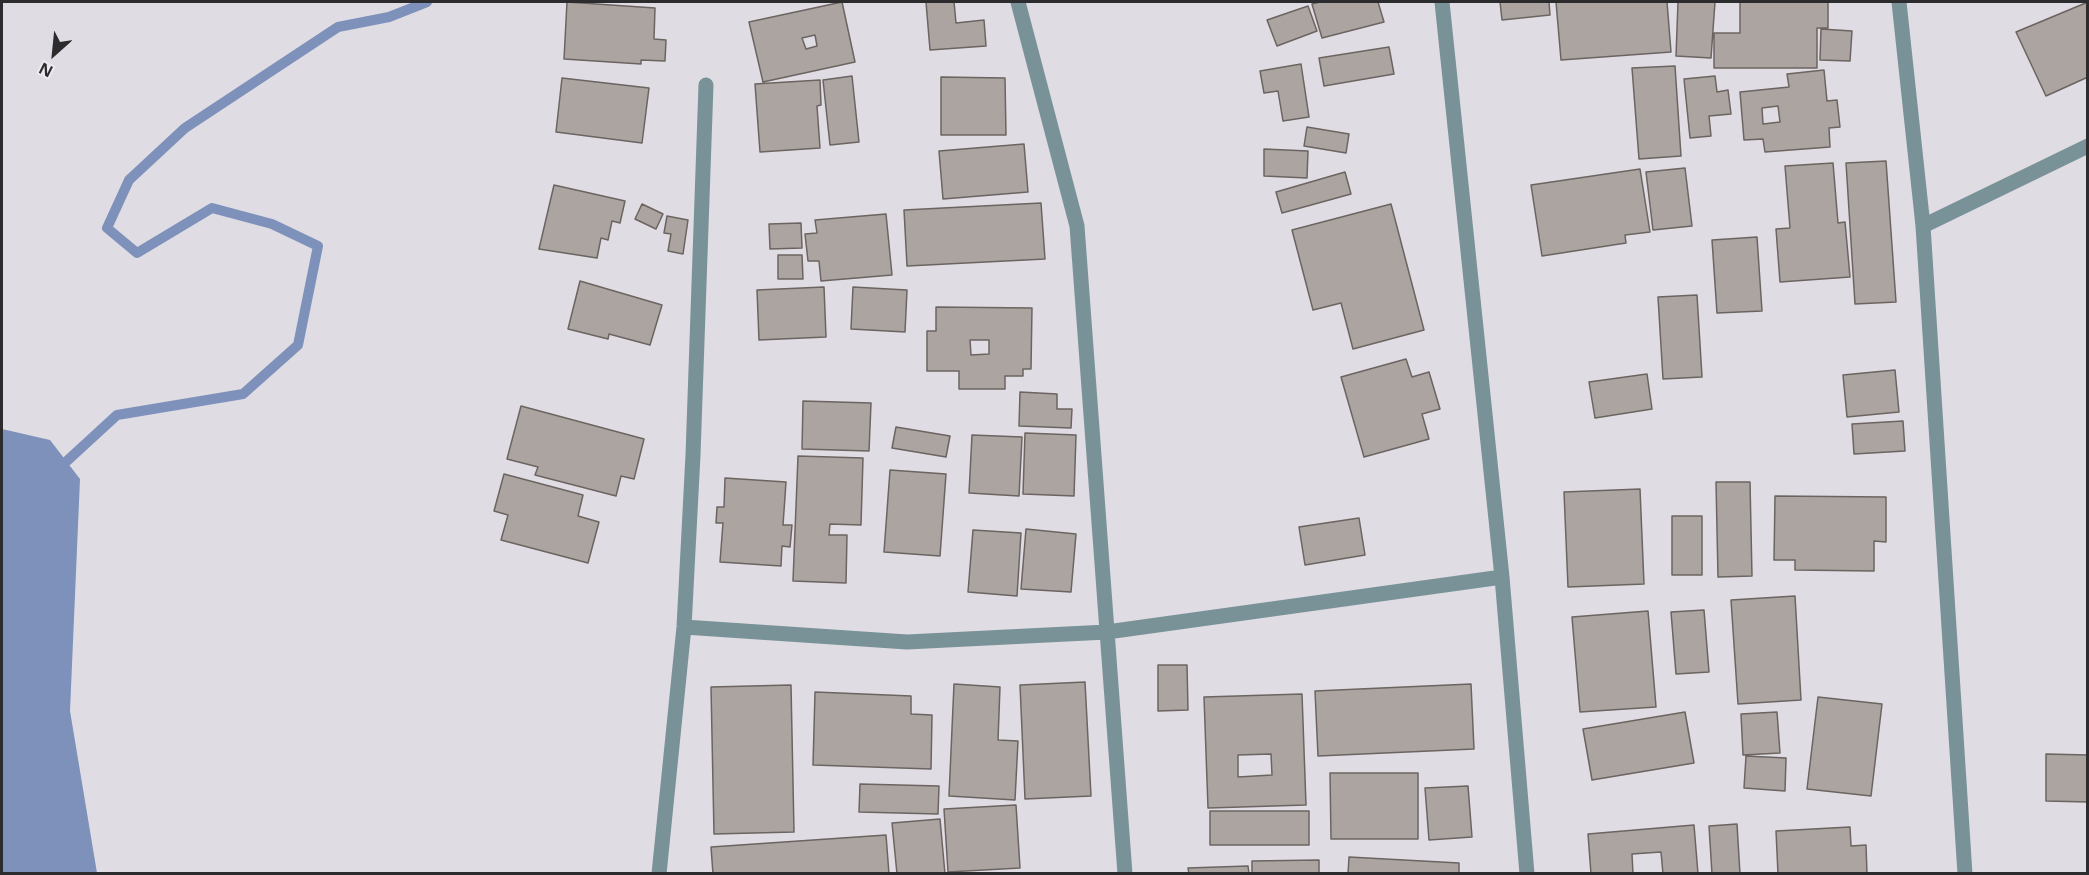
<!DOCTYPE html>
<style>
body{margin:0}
#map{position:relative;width:2089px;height:875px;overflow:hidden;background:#e0dce3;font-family:"Noto Sans",sans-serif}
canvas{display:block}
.frame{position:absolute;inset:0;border:3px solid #2c2b2d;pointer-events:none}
.north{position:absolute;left:24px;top:24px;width:60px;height:60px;-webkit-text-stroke:4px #ede9f0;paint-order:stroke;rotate:207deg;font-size:16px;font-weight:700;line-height:24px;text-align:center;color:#2c2b2d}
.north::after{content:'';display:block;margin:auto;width:21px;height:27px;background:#2c2b2d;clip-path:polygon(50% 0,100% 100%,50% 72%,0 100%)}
</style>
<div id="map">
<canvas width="2089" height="875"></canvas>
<div class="frame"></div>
<div class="north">N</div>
</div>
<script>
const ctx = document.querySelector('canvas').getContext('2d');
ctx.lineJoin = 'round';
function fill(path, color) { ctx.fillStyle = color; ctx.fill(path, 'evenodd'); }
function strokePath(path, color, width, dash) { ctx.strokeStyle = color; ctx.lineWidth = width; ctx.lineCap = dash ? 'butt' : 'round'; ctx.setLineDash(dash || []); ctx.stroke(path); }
fill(new Path2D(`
 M2,429L50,440L80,479L70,711L97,873H2Z`), '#7d91ba');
strokePath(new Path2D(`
 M56,471L117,415L243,394L298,345L318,246L272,224L212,208L137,253L107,228L129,180L185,128L338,27L389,17L427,2`), '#7d91ba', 10);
const building = new Path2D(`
 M567,2L655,8L654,39L666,40L665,61L641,60V64L564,59Z
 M842,2L855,62L763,82L749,22ZM815,35L817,46L806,49L802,38Z
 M926,2H954L956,23L984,20L986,46L930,50Z
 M1320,2H1378L1384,22L1322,38L1312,4Z
 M1500,2H1549L1550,15L1502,20Z
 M1556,2H1667L1671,52L1561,60Z
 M1678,2H1715L1711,58L1676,56Z
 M1740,2H1828V28H1817V68H1714V33H1740Z
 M2088,2V77L2046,96L2016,32Z
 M1308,6L1317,31L1277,46L1267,20Z
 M1821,29L1852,31L1850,61L1820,60Z
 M1389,47L1394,74L1324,86L1319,58Z
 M1301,64L1309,117L1283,121L1278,91L1264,93L1260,71Z
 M1675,66L1681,156L1639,159L1632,68Z
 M1824,70L1827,101L1837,100L1840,127L1829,128L1830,147L1765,152L1763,139L1744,140L1740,92L1789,87L1787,74ZM1778,106L1780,122L1763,124L1762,108Z
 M852,76L859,142L830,145L823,80Z
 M1715,76L1717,92L1728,90L1731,114L1709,116L1711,136L1690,138L1684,79Z
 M941,77L1005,78L1006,135H941Z
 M562,78L649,88L642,143L556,132Z
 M820,80L821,105L817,106L820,148L760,152L755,84Z
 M1307,127L1349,134L1346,153L1304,146Z
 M1024,144L1028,192L943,199L939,151Z
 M1264,149L1308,151L1307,178L1264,176Z
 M1886,161L1896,302L1855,304L1846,163Z
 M1833,163L1838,223L1845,222L1850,277L1780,282L1776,229L1790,228L1785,166Z
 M1685,168L1692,226L1653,230L1646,172Z
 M1640,169L1650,232L1625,235L1626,243L1542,256L1531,185Z
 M1345,172L1351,194L1282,213L1276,192Z
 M554,185L625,201L620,223L612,221L608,240L601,238L597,258L539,249Z
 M1041,203L1045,259L907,266L904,210Z
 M642,204L663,214L656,229L635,219Z
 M1391,204L1424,330L1353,349L1341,303L1313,310L1292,230Z
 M886,214L892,275L821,281L819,261H808L805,234L817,233L815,220Z
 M667,216L688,220L683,254L668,251L671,234L664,233Z
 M801,223L802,248L770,249L769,224Z
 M1757,237L1762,311L1717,313L1712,240Z
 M778,255H802L803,279H778Z
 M580,281L662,305L650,345L609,334L608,339L568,329Z
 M824,287L826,337L759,340L757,290Z
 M853,287L907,290L905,332L851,329Z
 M1697,295L1702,377L1663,379L1658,297Z
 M936,307L1032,308L1031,369H1023V376H1005V389H959V371H927V331H936ZM970,340H989V354L971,355Z
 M1406,359L1412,377L1429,372L1440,409L1422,414L1429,439L1364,457L1341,377Z
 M1895,370L1899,412L1847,417L1843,375Z
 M1647,374L1652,409L1595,418L1589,382Z
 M1020,392L1057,394V409H1072L1071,428L1019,426Z
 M803,401L871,403L869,451L802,449Z
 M521,406L644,439L634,479L621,476L616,496L535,475L538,467L507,459Z
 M1903,421L1905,451L1854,454L1852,424Z
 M896,427L950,436L946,457L892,448Z
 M1025,433L1076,435L1074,496L1023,494Z
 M972,435L1022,437L1019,496L969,493Z
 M798,456L863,458L861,525L830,524L829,535H847L846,583L793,581Z
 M890,470L946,474L940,556L884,552Z
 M504,474L583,495L578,516L599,522L588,563L501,540L508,515L494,511Z
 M725,478L786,482L783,525H792L790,547L782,546L781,566L720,562L723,523H716L717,507H724Z
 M1716,482H1750L1752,576L1718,577Z
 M1640,489L1644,584L1568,587L1564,492Z
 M1775,496L1886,497V542L1874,541V571L1795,570V560H1774Z
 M1672,516H1702V575H1672Z
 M1359,518L1365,555L1305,565L1299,527Z
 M1026,529L1076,534L1071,592L1021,589Z
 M973,530L1021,533L1017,596L968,592Z
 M1795,596L1801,700L1738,704L1731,600Z
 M1704,610L1709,672L1676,674L1671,612Z
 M1648,611L1656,707L1580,712L1572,617Z
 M1158,665H1187L1188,710L1158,711Z
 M1085,682L1091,796L1025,799L1020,685Z
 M954,684L1000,687L998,740L1018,741L1015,800L949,796Z
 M1471,684L1474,749L1318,756L1315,691Z
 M791,685L794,832L714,834L711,687Z
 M815,692L911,696V714L932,715L931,769L813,765Z
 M1302,694L1306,805L1208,808L1204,697ZM1271,754L1272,775L1238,777V755Z
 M1818,697L1882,704L1871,796L1807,789Z
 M1685,712L1694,763L1592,780L1583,729Z
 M1777,712L1780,753L1743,755L1741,714Z
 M2046,754L2088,755V802L2046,801Z
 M1746,756L1786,758L1785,791L1744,788Z
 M1330,773H1418V839H1331Z
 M860,784L939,786L938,814L859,812Z
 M1468,786L1472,837L1429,840L1425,788Z
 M1016,805L1020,868L948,872L944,809Z
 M1210,811H1309V845H1210Z
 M940,819L945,874H897L892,823Z
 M1737,824L1740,874H1712L1709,826Z
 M1694,825L1698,874H1663L1661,852L1632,854L1633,874H1591L1588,834Z
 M1850,827L1851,846L1866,845L1867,874H1778L1776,831Z
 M886,835L889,874H713L711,847Z
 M1349,857L1459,863V874H1348Z
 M1319,860V874H1252V861Z
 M1248,866L1249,874H1189L1188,868Z`);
fill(building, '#aca4a0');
strokePath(building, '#6b6461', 1.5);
strokePath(new Path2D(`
 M1018,2L1077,226L1125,874
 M1442,2L1502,577L1527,874
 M1899,2L1923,226L1965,874
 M1923,226L2088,146
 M684,627L907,642L1107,632L1502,577
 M659,874L684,627L693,455L706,85`), '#799298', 15);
</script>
